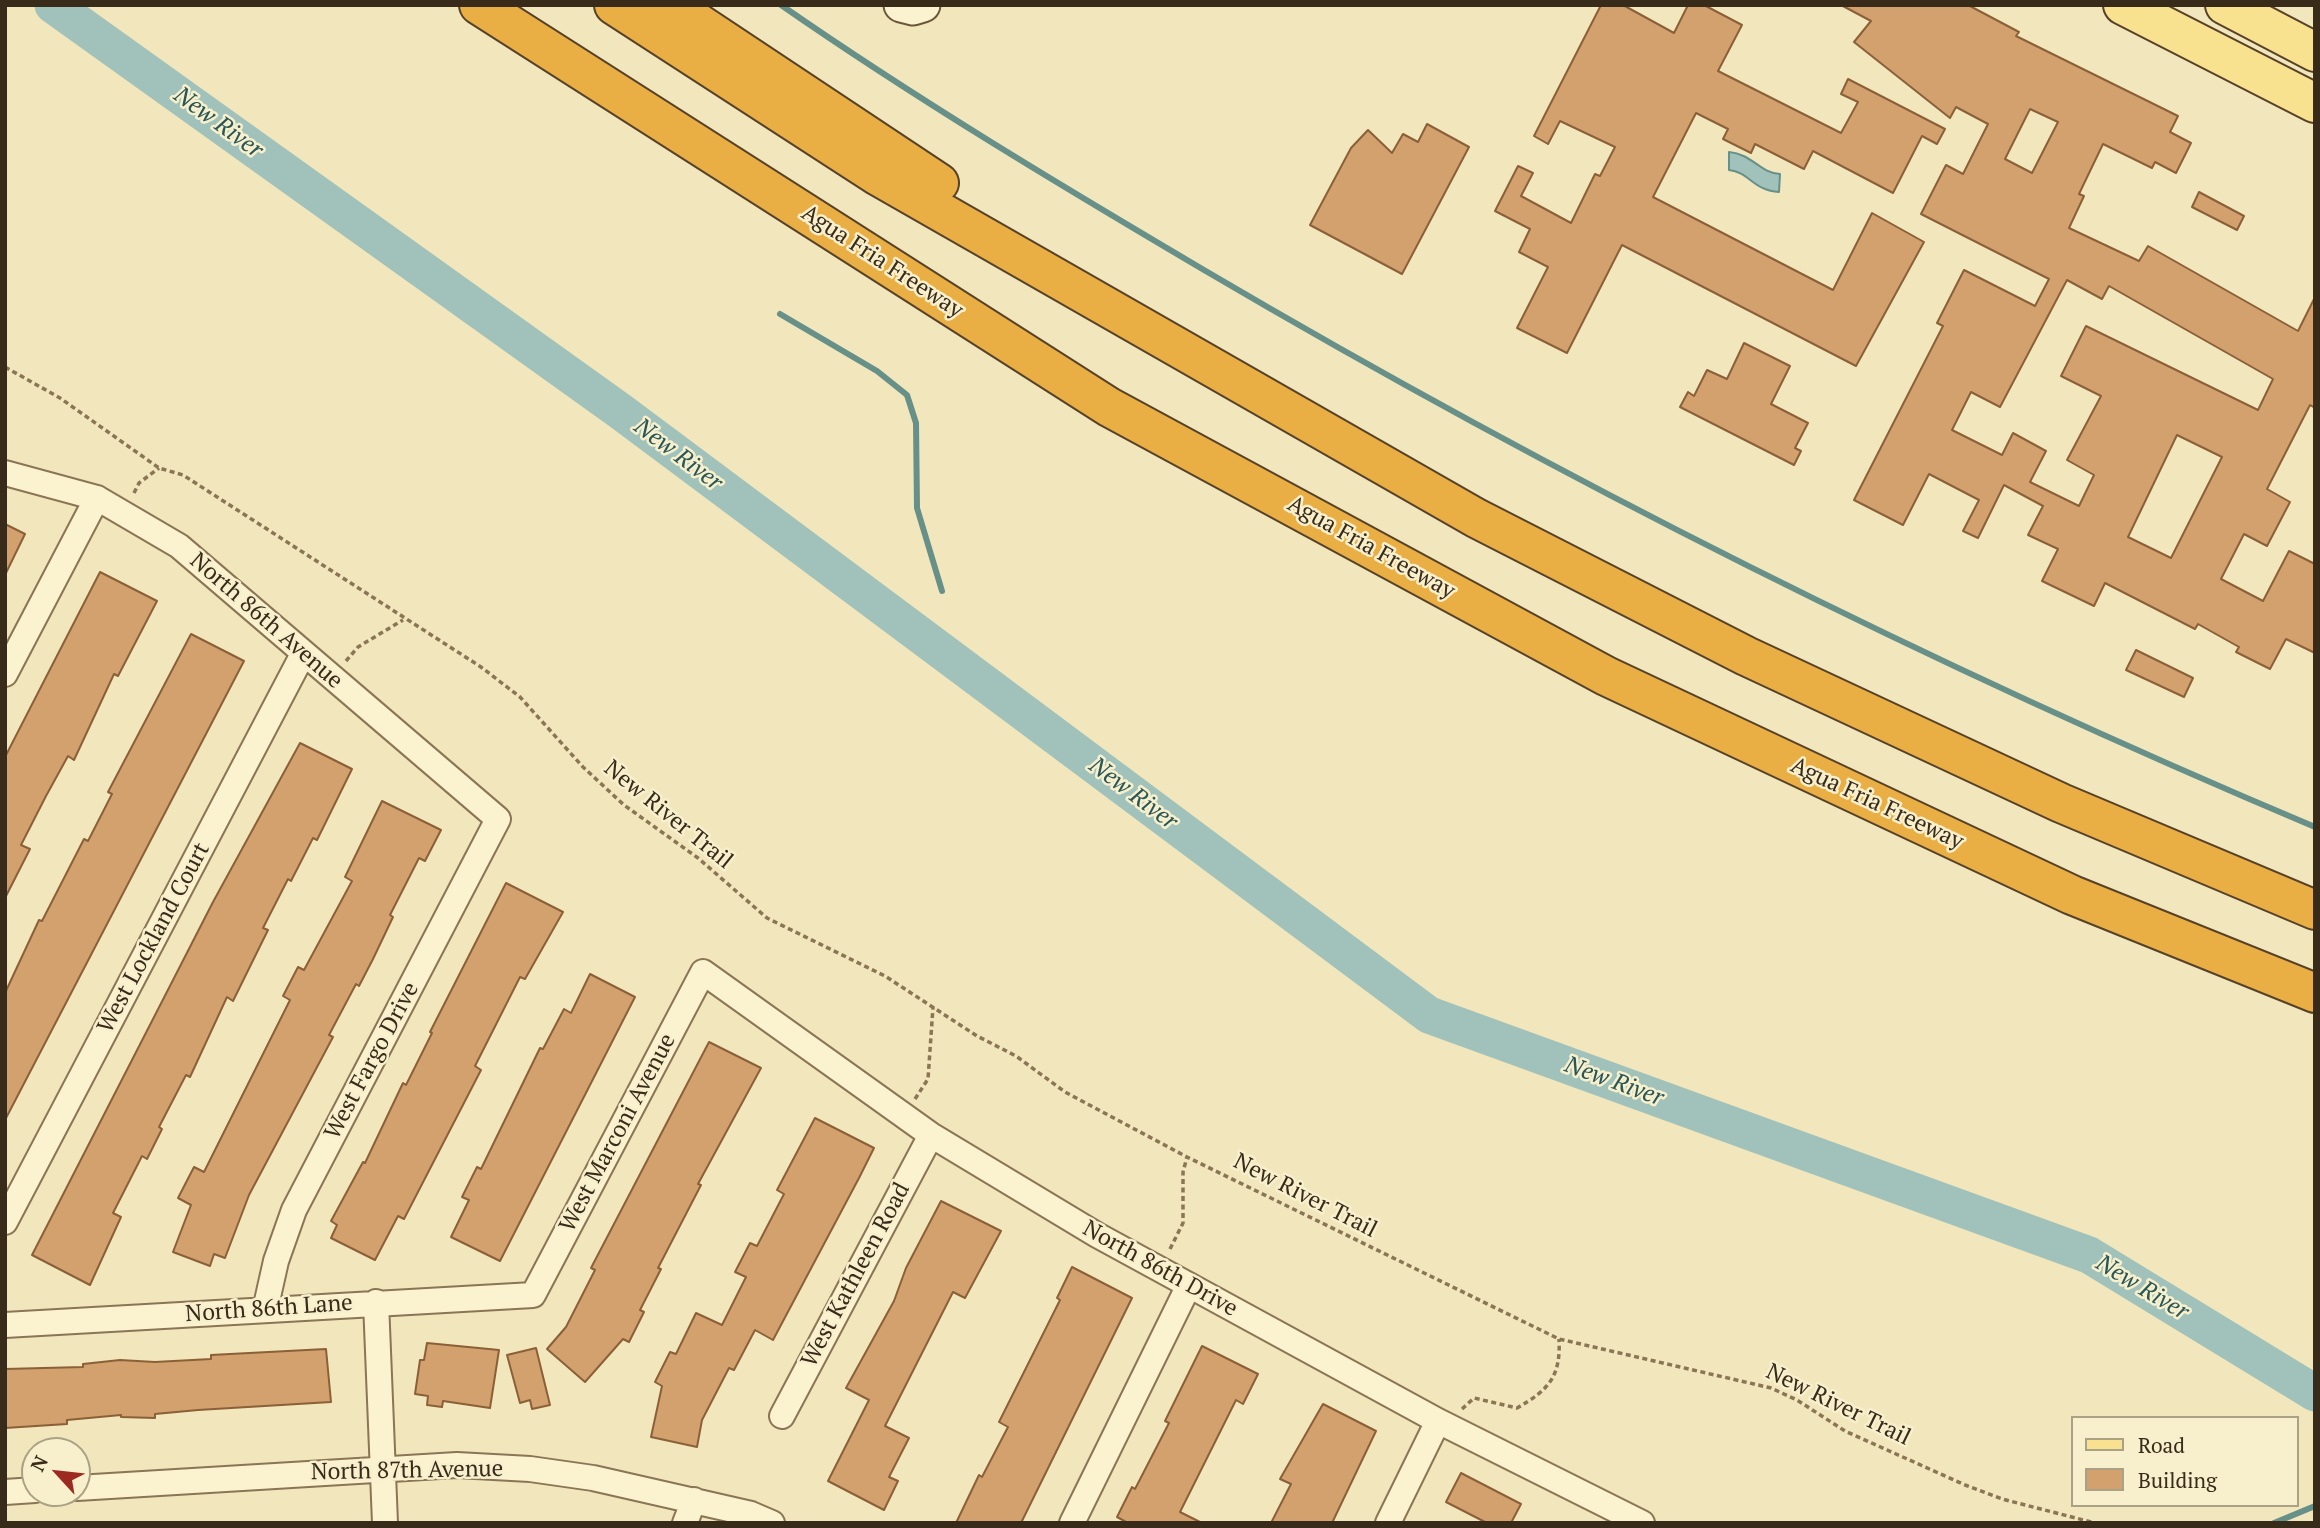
<!DOCTYPE html>
<style>
body{margin:0}
#map{position:relative;width:2320px;height:1528px;overflow:hidden;background:#f1e6bc;font-family:"PT Serif",serif}
canvas{display:block}
.frame{position:absolute;inset:0;border:7px solid #382b1a;pointer-events:none}
.legend{position:absolute;left:2071px;top:1416px;width:228px;height:91px;box-sizing:border-box;background:#f8efcc;border:2px solid #aba185;margin:0;padding:9px 12px;list-style:none;font-size:21px;color:#382b1a}
.legend li{display:flex;align-items:center;gap:14px;height:35px}
.legend b{width:35px;border:2px solid #aba185}
.north{position:absolute;left:21px;top:1437px;width:70px;height:70px;box-sizing:border-box;background:#f8efcc;border:2px solid #aba185;border-radius:50%;rotate:297deg;font-size:19px;font-weight:700;line-height:28px;text-align:center;color:#382b1a}
.north::after{content:'';display:block;margin:auto;width:24px;height:32px;background:#9d2a20;clip-path:polygon(50% 0,100% 100%,50% 72%,0 100%)}
</style>
<div id="map">
<canvas width="2320" height="1528"></canvas>
<div class="frame"></div>
<ul class="legend">
<li><b style="height:9px;background:#f8e18f"></b>Road</li>
<li><b style="height:19px;background:#d2a16e"></b>Building</li>
</ul>
<div class="north">N</div>
</div>
<script>
const ctx = document.querySelector('canvas').getContext('2d');
ctx.lineJoin = 'round';
function fill(path, color) { ctx.fillStyle = color; ctx.fill(path, 'evenodd'); }
function strokePath(path, color, width, dash) { ctx.strokeStyle = color; ctx.lineWidth = width; ctx.lineCap = dash ? 'butt' : 'round'; ctx.setLineDash(dash || []); ctx.stroke(path); }
function label(font, color, halo, rows, align = 'center') {
  ctx.font = font + ' "PT Serif",serif'; ctx.lineWidth = 5; ctx.setLineDash([]); ctx.textBaseline = 'middle'; ctx.strokeStyle = halo; ctx.fillStyle = color; for (const [text, x, y, turn = 0] of rows) {
    ctx.save(); ctx.translate(x, y); ctx.rotate((+turn || 0) * Math.PI / 180); ctx.textAlign = isNaN(turn) ? turn : align; if (halo) ctx.strokeText(text, 0, 0); ctx.fillText(text, 0, 0); ctx.restore();
  }
}
const water = new Path2D(`
 M1729,152C1752,154 1760,173 1780,174L1779,192C1754,191 1749,172 1729,170Z`);
fill(water, '#a0c2bb');
strokePath(water, '#679089', 2);
strokePath(new Path2D(`
 M781,5C918,100 1060,185 1204,270C1561,480 1933,666 2315,827
 M780,314L877,371L907,395L916,423L917,508L942,591
 M2274,1523L2315,1506`), '#679089', 6);
strokePath(new Path2D(`
 M53,5L620,411L1429,1015L2089,1255L2315,1393`), '#a0c2bb', 37);
const building = new Path2D(`
 M1601,5H1623L1674,33L1688,5H1704L1742,25L1718,71L1841,133L1858,102L1841,94L1848,79L1945,129L1937,144L1922,136L1893,193L1813,151L1804,169L1755,144L1751,153L1723,139L1728,129L1696,113L1653,197L1833,290L1872,213L1924,242L1856,366L1622,245L1567,353L1517,328L1548,267L1519,252L1530,229L1495,211L1518,166L1533,173L1521,196L1571,223L1595,174L1600,176L1615,147L1560,121L1548,144L1534,136Z
 M1841,5H1968L2019,32L2016,36L2178,116L2170,132L2191,143L2176,173L2155,162L2152,168L2103,144L2079,194L2084,196L2069,228L2139,261L2148,246L2298,331L2315,297V408L2310,405L2267,489L2290,502L2267,546L2244,534L2221,579L2263,601L2289,551L2315,564V653L2286,639L2270,669L2236,652L2239,647L2198,624L2195,629L2105,583L2094,606L2042,581L2058,549L2028,535L2043,506L2004,485L1978,538L1963,531L1979,500L1929,474L1903,525L1854,500L1943,326L1937,323L1964,270L2035,306L2049,279L1921,214L1946,165L1963,174L1988,124L1956,107L1950,118L1854,42L1871,21ZM2030,109L2058,122L2032,173L2005,159ZM2067,280L2102,299L2109,286L2273,379L2258,410L2086,326L2061,376L2101,396L2067,460L2094,475L2079,506L2030,482L2046,451L2013,433L2002,455L1952,430L1971,392L2000,407ZM2177,435L2222,457L2171,558L2128,537Z
 M1427,124L1469,147L1402,274L1310,225L1351,148L1368,130L1392,153L1403,134L1418,142Z
 M2199,192L2244,216L2237,230L2192,207Z
 M1744,343L1790,366L1771,404L1808,423L1795,448L1801,451L1794,465L1680,407L1688,392L1694,396L1707,370L1727,379Z
 M5,524L25,534L5,575Z
 M100,572L157,601L118,676L114,674L74,760L68,756L46,796L21,845L30,849L5,898V757Z
 M191,634L244,661L5,1120V993L39,920L42,921L84,839L88,841L112,794L108,792Z
 M2136,650L2193,678L2184,697L2126,670Z
 M300,743L352,769L317,840L313,838L291,881L288,879L263,928L268,930L233,1001L227,997L190,1077L186,1075L159,1127L162,1129L147,1159L142,1156L113,1213L121,1217L90,1285L32,1255L213,902Z
 M382,801L441,830L425,861L419,858L390,915L393,917L373,959L359,986L356,984L329,1035L333,1037L249,1195L225,1258L214,1254L210,1266L173,1252L191,1205L178,1198L194,1167L204,1172L290,1000L283,996L298,967L304,970L352,881L345,877Z
 M506,883L563,912L525,979L520,977L475,1066L481,1070L404,1219L398,1216L375,1260L331,1238L337,1225L331,1221L363,1162L365,1163L403,1083L406,1085L432,1033L430,1032Z
 M590,974L635,997L500,1261L451,1237L469,1200L462,1197L477,1167L481,1169L540,1048L543,1049L564,1009L571,1013Z
 M709,1042L761,1068L698,1184L701,1185L658,1268L661,1269L640,1310L644,1312L629,1342L623,1339L585,1382L547,1349L566,1327L595,1270L591,1268Z
 M815,1118L874,1148L859,1178L773,1340L755,1330L734,1370L729,1368L702,1420L697,1447L651,1437L662,1386L655,1382L670,1352L676,1354L696,1313L722,1325L746,1277L735,1272L750,1243L757,1246L784,1194L777,1190Z
 M941,1201L1001,1231L965,1298L953,1292L885,1426L909,1438L889,1477L898,1481L884,1510L828,1481L869,1400L846,1388L894,1301L906,1268Z
 M1072,1267L1132,1298L1021,1523H956L979,1475L982,1477L1008,1427L999,1422L1060,1300L1057,1298Z
 M427,1343L499,1350L490,1408L443,1401L442,1407L427,1405L428,1396L415,1394L420,1360H424Z
 M1202,1346L1258,1374L1243,1404L1236,1400L1180,1512L1202,1523H1128L1117,1517L1132,1487L1135,1489L1169,1423L1165,1421Z
 M536,1348L550,1405L532,1409L530,1400L520,1403L507,1355Z
 M326,1349L331,1402L198,1410L155,1414V1418L121,1417V1415L67,1420V1424L5,1428V1369L83,1367V1364L120,1360L155,1362L211,1359V1355Z
 M1323,1404L1376,1431L1332,1523H1271L1291,1484L1280,1479Z
 M1461,1473L1521,1504L1511,1523H1487L1446,1502Z`);
fill(building, '#d2a16e');
strokePath(building, '#8b6038', 2);
const street = new Path2D(`
 M5,473L97,498L179,546L498,819L294,1210L276,1261L265,1310
 M5,674L97,498
 M5,1222L303,654
 M376,1302L385,1523
 M5,1325L533,1295L703,972L931,1135L1097,1235L1438,1421L1642,1523
 M782,1416L931,1135
 M77,1488L457,1465L530,1469L593,1478L751,1514L772,1523
 M5,1492L35,1490
 M685,1523L694,1500
 M1072,1523L1189,1285
 M1388,1523L1438,1421`);
const secondary = new Path2D(`
 M901,5L913,8L923,5`);
const primary = new Path2D(`
 M2123,5L2315,103
 M2225,5L2315,52`);
const highway = new Path2D(`
 M479,5L1109,407L1606,676L2072,895L2315,993
 M614,5L878,176L1476,518L1746,656L2061,803L2315,910
 M671,5L939,183`);
strokePath(street, '#8a7554', 28);
strokePath(secondary, '#6b5638', 37);
strokePath(primary, '#574229', 42);
strokePath(highway, '#574229', 42);
strokePath(new Path2D(`
 M5,367L60,398L159,468L183,475L481,667L520,697L583,767L624,805L698,858L767,918L885,976L977,1036L1016,1056L1065,1092L1187,1157L1559,1339L1771,1388L1797,1400L1845,1431L1965,1485L2002,1499L2095,1523
 M134,493L139,483L159,468
 M346,661L358,647L403,620
 M915,1099L928,1079L933,1007
 M1170,1249L1183,1223V1172L1187,1157
 M1462,1409L1474,1398L1517,1408C1549,1390 1561,1376 1559,1339`), '#8a7554', 3.5, [5, 3.5]);
strokePath(street, '#fbf2cf', 24);
strokePath(secondary, '#fbf2cf', 33);
strokePath(primary, '#f8e18f', 38);
strokePath(highway, '#e9af44', 38);
label('23px', '#382b1a', '#f8efcc', [
 ["Agua Fria Freeway",882,262,33],
 ["Agua Fria Freeway",1371,548,29],
 ["North 86th Avenue",266,621,41],
 ["Agua Fria Freeway",1877,804,25],
 ["New River Trail",668,815,39],
 ["West Lockland Court",154,938,-62],
 ["West Fargo Drive",372,1061,-62],
 ["West Marconi Avenue",618,1133,-62],
 ["New River Trail",1305,1196,27],
 ["North 86th Drive",1160,1269,29],
 ["West Kathleen Road",856,1275,-62],
 ["North 86th Lane",269,1309,-4],
 ["New River Trail",1838,1405,26],
 ["North 87th Avenue",407,1471,-1]
]);
label('italic 24px', '#285759', '#f8efcc', [
 ["New River",218,123,36],
 ["New River",678,455,37],
 ["New River",1133,794,37],
 ["New River",1614,1082,20],
 ["New River",2142,1288,31]
]);
</script>
